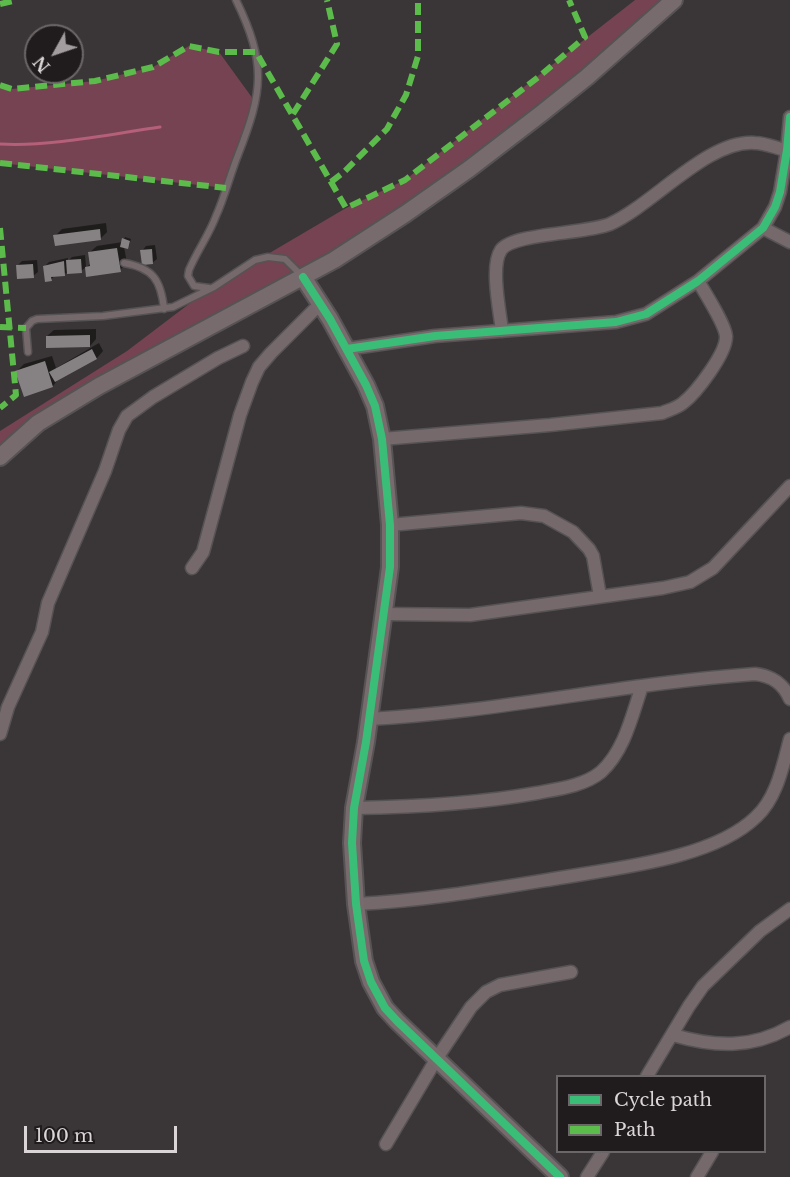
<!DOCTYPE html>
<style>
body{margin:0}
#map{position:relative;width:790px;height:1177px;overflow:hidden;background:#3a3536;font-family:"Libre Baskerville",serif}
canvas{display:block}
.legend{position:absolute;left:556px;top:1075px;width:210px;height:78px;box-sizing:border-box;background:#201c1d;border:2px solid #6b6667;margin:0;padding:8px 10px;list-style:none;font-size:18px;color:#dcd5d7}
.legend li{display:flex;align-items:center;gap:12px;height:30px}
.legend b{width:30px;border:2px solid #6b6667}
.north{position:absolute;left:24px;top:24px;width:60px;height:60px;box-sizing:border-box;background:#201c1d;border:2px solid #6b6667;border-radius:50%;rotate:230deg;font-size:16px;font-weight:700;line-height:24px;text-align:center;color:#dcd5d7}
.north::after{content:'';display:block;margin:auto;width:21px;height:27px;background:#a39d9f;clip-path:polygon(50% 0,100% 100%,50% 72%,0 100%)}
.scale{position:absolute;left:24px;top:1126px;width:153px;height:27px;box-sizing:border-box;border:3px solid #dcd5d7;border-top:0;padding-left:8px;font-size:18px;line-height:21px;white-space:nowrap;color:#dcd5d7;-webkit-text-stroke:4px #201c1d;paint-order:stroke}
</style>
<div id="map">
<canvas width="790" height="1177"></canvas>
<ul class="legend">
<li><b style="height:8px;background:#3abd76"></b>Cycle path</li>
<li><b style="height:8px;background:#5cbc4b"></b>Path</li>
</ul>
<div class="north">N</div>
<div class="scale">100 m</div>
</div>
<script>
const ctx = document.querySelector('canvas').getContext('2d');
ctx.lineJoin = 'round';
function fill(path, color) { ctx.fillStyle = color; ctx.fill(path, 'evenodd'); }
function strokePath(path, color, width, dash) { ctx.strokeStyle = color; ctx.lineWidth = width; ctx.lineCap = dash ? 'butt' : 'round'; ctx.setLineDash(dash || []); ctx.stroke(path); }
fill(new Path2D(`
 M635,0H674L405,214L99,386L0,457V431L127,351L210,288L346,208L405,180Z
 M189,46L219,52L256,103L226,188L0,163V85L12,89L95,81L153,67Z`), '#754352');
fill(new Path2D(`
 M106,223L107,232L100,239L55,236L62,229Z
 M125,237L131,239L129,246L124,247L127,263L120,270L86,268L91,263L90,252L97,246L123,242Z
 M155,245L157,259L152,263L142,251L146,246Z
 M85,255L86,267L81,271L55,275L51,280L45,266L49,262L68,258V261L72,257Z
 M37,260L38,272L33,276L18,265L22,261Z
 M96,329V339L90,346L47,336L54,330Z
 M99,343L103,351L97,358L59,378L53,386L17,371L24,364L52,356L56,368Z`), '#0007');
strokePath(new Path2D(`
 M0,144C49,147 111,134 160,127`), '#b55f79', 3);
fill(new Path2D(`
 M100,229L101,240L55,246L53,235Z
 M122,238L130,241L128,249L120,247Z
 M117,248L121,272L86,277L85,267L90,266L88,252Z
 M152,249L153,264L142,265L140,250Z
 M81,259L82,273L67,274L66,260Z
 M64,261L65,276L51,277L52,281L45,282L43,266Z
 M33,264L34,278L17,279L16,265Z
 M90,335V347L46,348V336Z
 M92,349L97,359L55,382L49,372Z
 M45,361L53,387L24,397L15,371Z`), '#868283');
const lane = new Path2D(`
 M124,263C153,268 161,280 164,309
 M209,288L194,286L188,276L189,270C197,251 209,235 216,216C225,196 230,175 238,155C263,91 267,64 236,0
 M28,352L26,328L32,321L37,319L103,316L173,307L214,287L255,260L268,257L285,259L303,277`);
const street = new Path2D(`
 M763,228L790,242
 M502,331C500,312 490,266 501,250C512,233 586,234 610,224C653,205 708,139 755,143C766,143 778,149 790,151
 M347,349L435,336L616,322L646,314L698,281L763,228L775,207L780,192L787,150L790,117
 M382,439L550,425L662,413C669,410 677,408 683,403C696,393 727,353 726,336C725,324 705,293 698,281
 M390,525L521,513L544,516L573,532L589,549L593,556L600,596
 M192,568L203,552L240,415L252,382L259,367L271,353L320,304
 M384,614L470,615L663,588L690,582L713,568L790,486
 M369,719C498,712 626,683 755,674C772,676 783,683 790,699
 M0,734L8,707L42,632L48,603L105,471L119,430L127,416L153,397L218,358L243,346
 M354,808C416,807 476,804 537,793C558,789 584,786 601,772C625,750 632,715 642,686
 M356,904C423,901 492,889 559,878C616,868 713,859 756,817C777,798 783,765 790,739
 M673,1035C714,1047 752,1049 790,1027
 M647,1076L689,1006L703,986L760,931L790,909
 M386,1144L437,1058L471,1007L486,992L500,985L571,972
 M587,1177L603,1152
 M697,1177L712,1152`);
const secondary = new Path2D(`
 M303,277L330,319L366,385L375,406L382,439L390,525V567L366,742L354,808L352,843L356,904L364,961L371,982L385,1008L397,1021L560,1177
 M0,457L38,423L99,386L334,260L405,214L469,169L542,113L587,77L674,0`);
strokePath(lane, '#565354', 9);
strokePath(street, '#565354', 15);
strokePath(secondary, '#565354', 20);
strokePath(lane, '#75696c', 6);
strokePath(street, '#75696c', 12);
strokePath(secondary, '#776b6d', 16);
strokePath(new Path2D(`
 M0,4L17,0
 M0,85L12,89L95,81L153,67L189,46L219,52H256L346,208L405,180L541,75L585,37L569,0
 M293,114L337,44L327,0
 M0,163L226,188
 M331,182L344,172L387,129L406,95L418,56V0
 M0,228L16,395L0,408
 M0,327L26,328`), '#5cbc4b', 6, [12, 6]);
strokePath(new Path2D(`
 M303,277L330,319L366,385L375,406L382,439L390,525V567L366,742L354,808L352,843L356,904L364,961L371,982L385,1008L397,1021L560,1177
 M347,349L435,336L616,322L646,314L698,281L763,228L775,207L780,192L787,150L790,117`), '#3abd76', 8);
</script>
